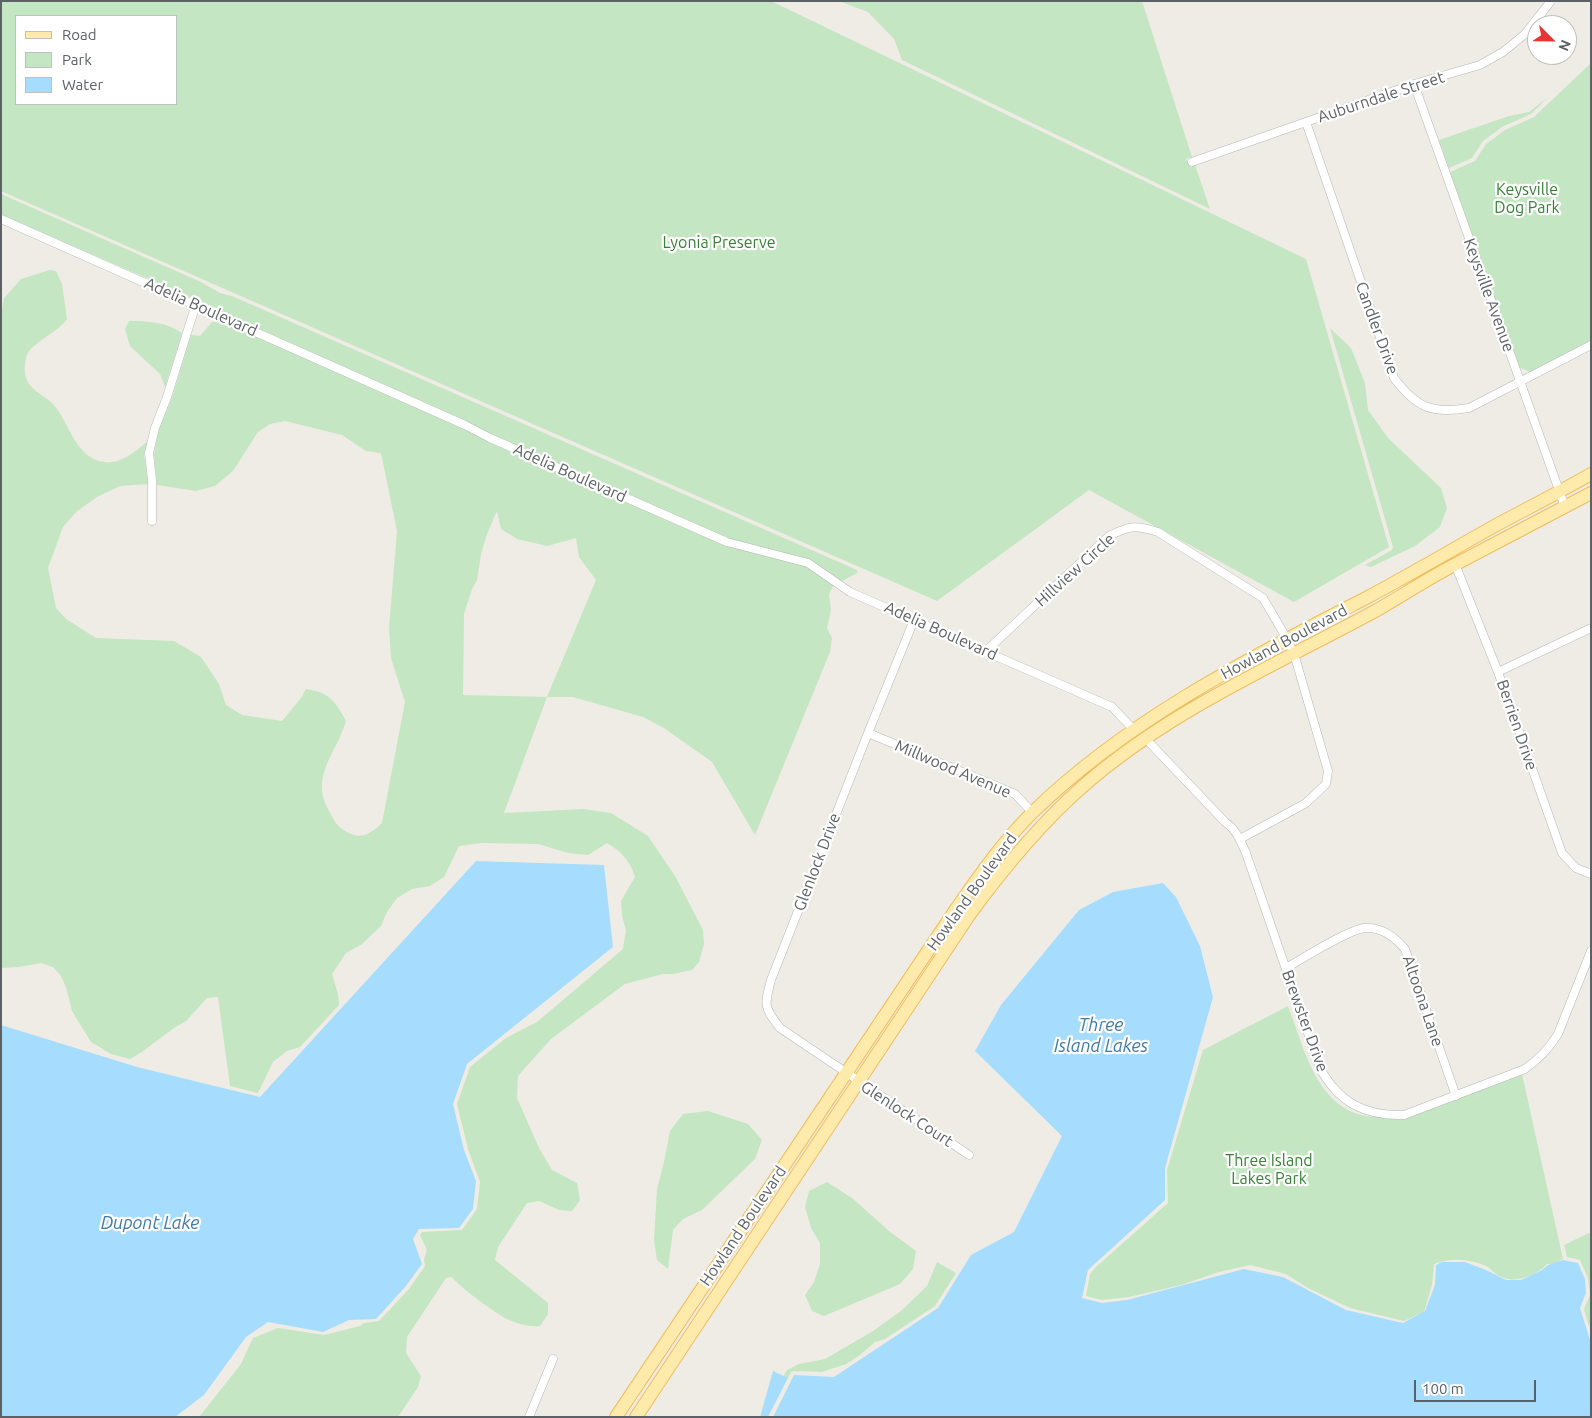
<!DOCTYPE html>
<style>
body{margin:0}
#map{position:relative;width:1592px;height:1418px;overflow:hidden;background:#efece5;font-family:Ubuntu,sans-serif}
canvas{display:block}
.frame{position:absolute;inset:0;border:2px solid #5c6165;pointer-events:none}
.legend{position:absolute;left:15px;top:15px;width:162px;height:90px;box-sizing:border-box;background:#fff;border:1px solid #bec0c1;margin:0;padding:6px 9px;list-style:none;font-size:15px;color:#5c6165}
.legend li{display:flex;align-items:center;gap:10px;height:25px}
.legend b{width:25px;border:1px solid #bec0c1}
.north{position:absolute;left:1527px;top:15px;width:50px;height:50px;box-sizing:border-box;background:#fff;border:1px solid #bec0c1;border-radius:50%;rotate:113deg;font-size:14px;font-weight:700;line-height:20px;text-align:center;color:#5c6165}
.north::after{content:'';display:block;margin:auto;width:18px;height:22px;background:#e63533;clip-path:polygon(50% 0,100% 100%,50% 72%,0 100%)}
.scale{position:absolute;left:1414px;top:1380px;width:122px;height:22px;box-sizing:border-box;border:2px solid #5c6165;border-top:0;padding-left:6px;font-size:15px;line-height:18px;white-space:nowrap;color:#5c6165;-webkit-text-stroke:4px #fff;paint-order:stroke}
</style>
<div id="map">
<canvas width="1592" height="1418"></canvas>
<div class="frame"></div>
<ul class="legend">
<li><b style="height:6px;background:#feebab"></b>Road</li>
<li><b style="height:14px;background:#c4e6c2"></b>Park</li>
<li><b style="height:14px;background:#a6ddfe"></b>Water</li>
</ul>
<div class="north">N</div>
<div class="scale">100 m</div>
</div>
<script>
const ctx = document.querySelector('canvas').getContext('2d');
ctx.lineJoin = 'round';
function fill(path, color) { ctx.fillStyle = color; ctx.fill(path, 'evenodd'); }
function strokePath(path, color, width, dash) { ctx.strokeStyle = color; ctx.lineWidth = width; ctx.lineCap = dash ? 'butt' : 'round'; ctx.setLineDash(dash || []); ctx.stroke(path); }
function label(font, color, halo, rows, align = 'center') {
  ctx.font = font + ' Ubuntu,sans-serif'; ctx.lineWidth = 4.5; ctx.setLineDash([]); ctx.textBaseline = 'middle'; ctx.strokeStyle = halo; ctx.fillStyle = color; for (const [text, x, y, turn = 0] of rows) {
    ctx.save(); ctx.translate(x, y); ctx.rotate((+turn || 0) * Math.PI / 180); ctx.textAlign = isNaN(turn) ? turn : align; if (halo) ctx.strokeText(text, 0, 0); ctx.fillText(text, 0, 0); ctx.restore();
  }
}
fill(new Path2D(`
 M1,1H771L1306,259L1389,547L1294,602L1089,490L937,601L1,191ZM16,16H176V104H16Z
 M839,1H1142L1192,157L1186,159L1190,167L1195,165L1210,209L902,60L894,39L868,12Z
 M1591,63V340L1530,372L1519,367L1450,172L1475,161L1486,144L1505,130L1534,117Z
 M1548,97L1531,114L1502,127L1483,141L1472,158L1449,168L1439,140L1509,116L1529,112Z
 M1,194L201,282L220,293L232,296L857,570V573L833,586L829,594L831,610L827,628L832,638L830,652L755,835L712,762L664,728L643,717L573,697H547L504,813L583,809L611,813L648,836L675,876L703,930L704,944L699,962L692,970L673,974H663L625,984L551,1039L518,1076L517,1098L539,1148L552,1170L577,1183L580,1200L572,1211L559,1210L539,1201L527,1203L498,1247L495,1260L548,1303V1314L540,1326C529,1327 519,1324 509,1320C499,1316 458,1286 452,1277L446,1278L407,1337L406,1353L421,1376L418,1387L398,1417H199L241,1364L253,1338L278,1328L324,1335L360,1326L364,1323L379,1321L409,1289L425,1266L424,1259L427,1250L420,1235L422,1232L462,1230L477,1209L480,1182L468,1149L457,1104L470,1067L506,1038L537,1022L623,949L626,930L622,916L621,901L635,877C631,862 621,851 607,843L588,855L568,853L538,844L482,843L459,846L444,877L430,886L412,889L397,898L387,912L381,926L362,944L346,953L332,974L338,994L339,1005L300,1047L287,1051L273,1062L258,1093L230,1086L218,997L207,998L186,1021L174,1028L142,1052L130,1059L111,1054L91,1042L72,1011L66,987L61,976L53,967L41,963L19,967L1,968V316L4,298L21,279L50,270L56,271L62,284L67,319C58,333 29,343 26,358C24,367 24,376 29,384C35,392 46,397 53,404C70,423 75,458 104,462C120,465 136,451 148,441L144,454L148,484L120,486L97,497L76,512L63,527L48,568L56,608L66,619L96,638L174,641L201,657L219,684L226,705L242,715L282,721L301,698L306,689C329,692 336,702 346,721C337,753 309,776 329,811C336,823 336,826 349,833C362,840 373,832 382,823L405,702L391,658L389,627L397,531L381,453L366,451L342,435L285,421L270,424L258,432L233,471L215,486L196,491L157,485L154,454L159,429L172,398L191,335L200,336L212,322L224,321L200,309L202,302L1,215ZM497,511L501,529L517,539L547,546L576,538L579,557L596,580L547,697L463,695L464,614L472,589L477,580L481,554L487,534Z
 M129,321C148,321 166,322 182,333L165,387L160,374L130,346L125,329Z
 M1330,328L1351,348L1365,383L1368,410L1388,438L1441,488L1447,508L1440,527L1415,546L1371,567L1365,565L1392,550L1393,547Z
 M1288,1006C1304,1047 1315,1105 1365,1116C1372,1117 1379,1117 1385,1117L1522,1074L1563,1259L1553,1264H1547C1538,1274 1518,1283 1504,1278C1497,1276 1493,1271 1488,1267C1473,1259 1450,1257 1434,1264L1432,1285L1424,1312L1404,1321L1350,1308L1308,1288L1286,1274L1250,1265L1219,1272L1181,1285L1129,1297L1102,1300L1086,1296L1090,1274L1096,1267L1168,1203L1167,1170L1203,1050Z
 M708,1111L748,1124L762,1140L755,1159L702,1210L683,1219L673,1230L668,1269L657,1260L654,1240L657,1189L664,1162L670,1131L683,1114Z
 M827,1182L852,1198L889,1231L916,1251L913,1269L900,1284L824,1316L812,1311L805,1295L814,1282L820,1264V1243L811,1228L805,1207L809,1191Z
 M1589,1233L1591,1234V1318L1589,1327L1584,1309L1590,1295L1588,1278L1580,1260L1567,1257L1564,1245Z
 M937,1262L956,1273L935,1306L885,1339L875,1342L860,1355L846,1364L822,1372L794,1371L791,1372L788,1378L783,1377L787,1370L799,1364L825,1359L873,1331L901,1311L927,1286Z`), '#c4e6c2');
fill(new Path2D(`
 M476,861L604,865L613,947L467,1064L453,1104L464,1150L476,1181L473,1209L459,1228L419,1229L413,1239L422,1264L406,1286L376,1319L349,1320L323,1332L268,1322L246,1337L204,1395L175,1417H1V1025L137,1067L260,1097Z
 M1163,883L1176,897L1200,946L1213,997L1165,1168V1200L1088,1270L1082,1298L1102,1303L1127,1300L1244,1269L1283,1277L1346,1310L1403,1323L1425,1311L1435,1285L1436,1265L1442,1262H1465L1486,1270L1506,1280H1521L1542,1270L1548,1265L1563,1260L1578,1263L1585,1279L1586,1293L1580,1308L1591,1343V1417H773L794,1375L834,1377L938,1308L971,1255L1014,1232L1062,1136L975,1051L1001,1005L1079,910L1113,892Z
 M773,1371L788,1378L768,1417H760Z`), '#a6ddfe');
const street = new Path2D(`
 M1414,84L1565,507
 M1306,122L1394,378C1417,408 1431,414 1469,408L1591,345
 M1192,162L1414,84L1480,65L1503,52L1525,34L1551,1
 M1,219L465,425L490,438L727,542L808,563L850,592L1112,707L1133,729
 M152,521V480L149,453L155,428L167,397L196,304
 M1455,564L1498,672L1562,853L1576,868L1591,874
 M914,620L868,733L771,980C764,1006 764,1007 780,1028L969,1155
 M986,651L1109,536C1131,525 1136,525 1158,532L1263,598L1287,639L1295,657L1328,771L1326,784L1306,803L1240,839
 M1498,672L1591,628
 M868,733L1015,794L1032,812
 M1146,739L1225,822C1236,829 1241,842 1246,853L1320,1068C1339,1103 1365,1116 1404,1115L1525,1069C1539,1059 1549,1049 1558,1034L1591,951
 M1286,968C1302,959 1349,929 1365,928C1381,927 1395,937 1405,949L1456,1096
 M529,1417L553,1359`);
const primary = new Path2D(`
 M616,1417L956,909C980,875 1004,840 1034,811C1130,718 1250,658 1368,597C1409,575 1450,551 1491,528C1524,510 1558,493 1591,474
 M636,1417L970,914C1003,869 1039,825 1081,788C1168,711 1276,665 1377,610C1403,595 1429,578 1456,564C1501,540 1546,517 1591,493`);
strokePath(street, '#b5b8bb', 9);
strokePath(primary, '#efbd5d', 14);
strokePath(street, '#fff', 8);
strokePath(primary, '#feebab', 12);
label('16px', '#5c6165', '#fff', [
 ["Auburndale Street",1381,97,-18],
 ["Keysville Avenue",1489,295,70],
 ["Adelia Boulevard",201,307,24],
 ["Candler Drive",1377,328,70],
 ["Adelia Boulevard",570,473,24],
 ["Hillview Circle",1075,570,-42],
 ["Adelia Boulevard",941,631,24],
 ["Howland Boulevard",1284,642,-28],
 ["Berrien Drive",1517,725,71],
 ["Millwood Avenue",953,769,23],
 ["Glenlock Drive",817,862,-69],
 ["Howland Boulevard",972,892,-54],
 ["Altoona Lane",1423,1001,71],
 ["Brewster Drive",1305,1021,70],
 ["Glenlock Court",907,1114,33],
 ["Howland Boulevard",743,1226,-56]
]);
label('16px', '#378336', '#fff', [
 ["Keysville",1527,190],
 ["Dog Park",1527,208],
 ["Lyonia Preserve",719,243],
 ["Three Island",1269,1161],
 ["Lakes Park",1269,1179]
]);
label('italic 18px', '#4079a7', '#fff', [
 ["Three",1101,1025],
 ["Island Lakes",1101,1046],
 ["Dupont Lake",150,1223]
]);
</script>
